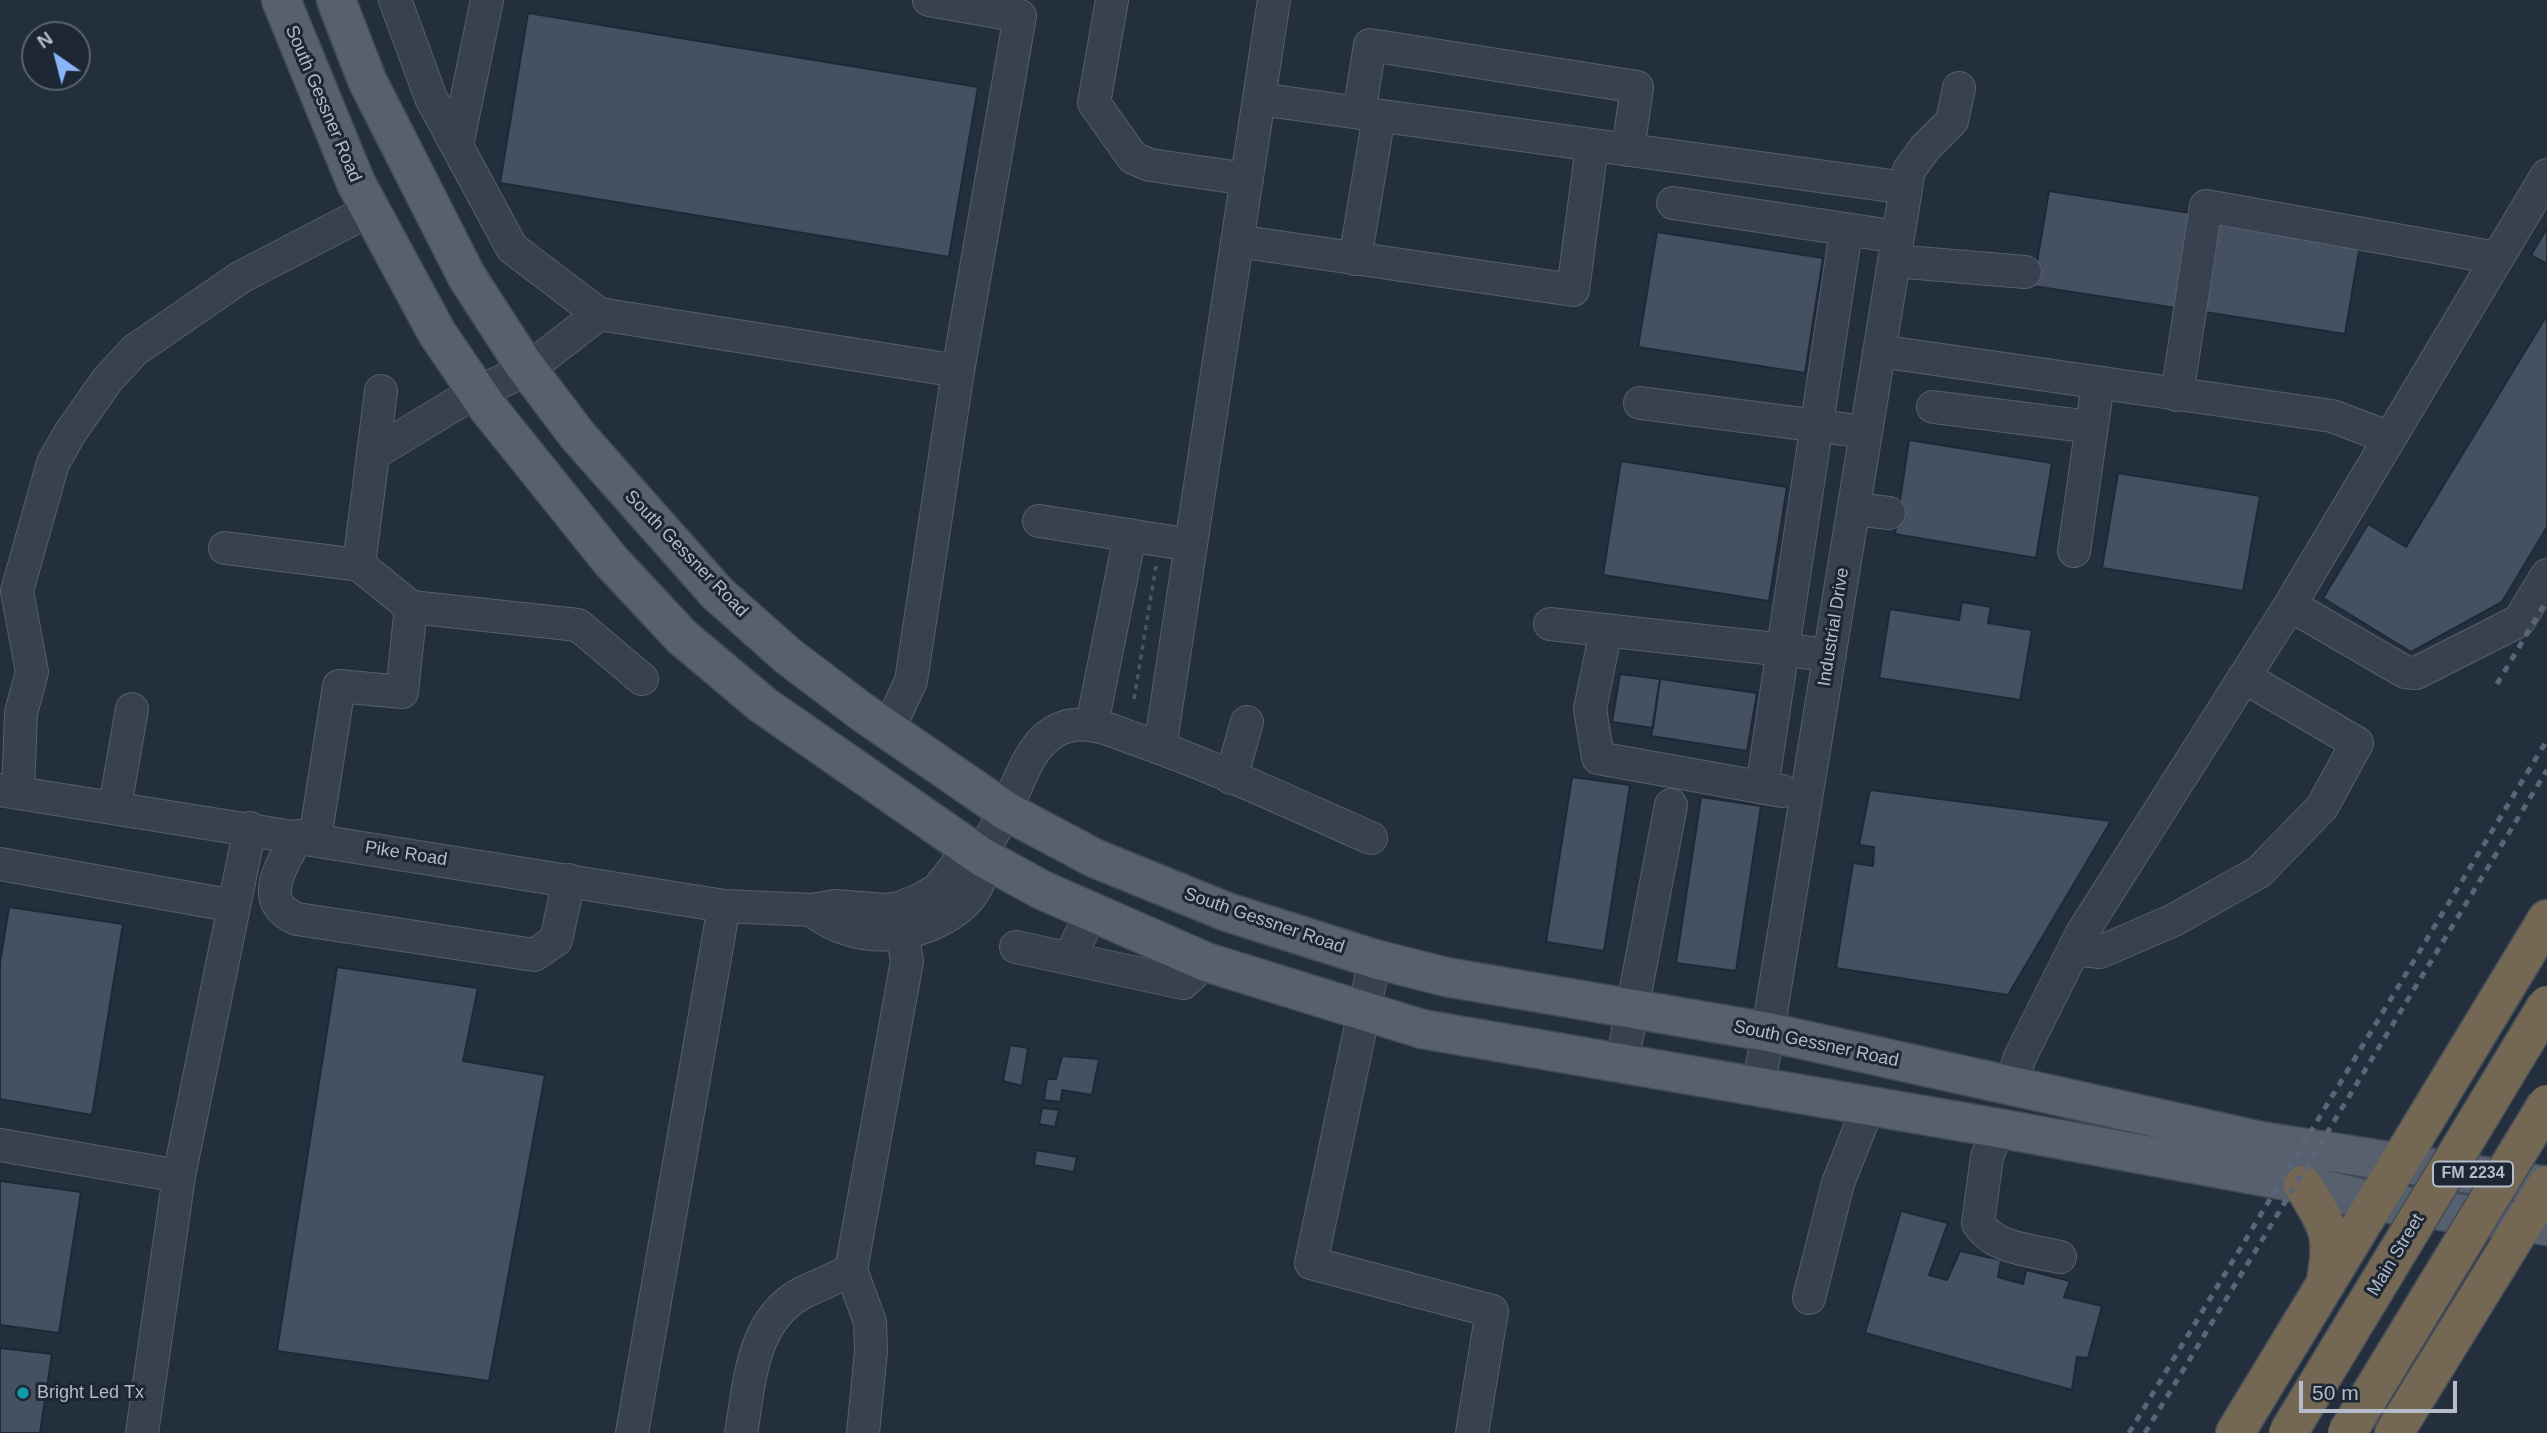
<!DOCTYPE html>
<style>
body{margin:0}
#map{position:relative;width:2547px;height:1433px;overflow:hidden;background:#242f3e;font-family:Helvetica,sans-serif}
canvas{display:block}
.north{position:absolute;left:21px;top:21px;width:70px;height:70px;box-sizing:border-box;background:#1d2633;border:2px solid #59626f;border-radius:50%;rotate:325deg;font-size:19px;font-weight:700;line-height:28px;text-align:center;color:#b4bcc9}
.north::after{content:'';display:block;margin:auto;width:24px;height:32px;background:#8ab4f8;clip-path:polygon(50% 0,100% 100%,50% 72%,0 100%)}
.scale{position:absolute;left:2299px;top:1381px;width:158px;height:32px;box-sizing:border-box;border:4px solid #b4bcc9;border-top:0;padding-left:9px;font-size:21px;line-height:24px;white-space:nowrap;color:#b4bcc9;-webkit-text-stroke:5px #1d2633;paint-order:stroke}
</style>
<div id="map">
<canvas width="2547" height="1433"></canvas>
<div class="north">N</div>
<div class="scale">50 m</div>
</div>
<script>
const ctx = document.querySelector('canvas').getContext('2d');
ctx.lineJoin = 'round';
function fill(path, color) { ctx.fillStyle = color; ctx.fill(path, 'evenodd'); }
function strokePath(path, color, width, dash) { ctx.strokeStyle = color; ctx.lineWidth = width; ctx.lineCap = dash ? 'butt' : 'round'; ctx.setLineDash(dash || []); ctx.stroke(path); }
function label(font, color, halo, rows, align = 'center') {
  ctx.font = font + ' Helvetica,sans-serif'; ctx.lineWidth = 6; ctx.setLineDash([]); ctx.textBaseline = 'middle'; ctx.strokeStyle = halo; ctx.fillStyle = color; for (const [text, x, y, turn = 0] of rows) {
    ctx.save(); ctx.translate(x, y); ctx.rotate((+turn || 0) * Math.PI / 180); ctx.textAlign = isNaN(turn) ? turn : align; if (halo) ctx.strokeText(text, 0, 0); ctx.fillText(text, 0, 0); ctx.restore();
  }
}
const building = new Path2D(`
 M528,13L978,87L949,257L500,183Z
 M2049,191L2191,213L2176,308L2033,286Z
 M2220,217L2361,239L2345,334L2205,312Z
 M2547,228V264L2531,255Z
 M1657,232L1823,258L1805,373L1638,347Z
 M2547,315V527L2502,602L2411,652L2323,598L2368,524L2406,547Z
 M1909,440L2052,463L2036,558L1895,534Z
 M1621,461L1787,487L1769,601L1603,575Z
 M2118,473L2260,496L2243,591L2102,568Z
 M1962,602L1991,607L1988,623L2032,630L2020,700L1879,678L1890,609L1959,620Z
 M1620,674L1660,679L1653,728L1612,722Z
 M1660,679L1757,693L1747,751L1651,736Z
 M1572,777L1630,785L1604,951L1546,942Z
 M1870,790L2111,821L2008,995L1836,968L1853,863L1873,866L1874,847L1859,845Z
 M1701,797L1761,806L1736,971L1676,963Z
 M9,907L123,924L92,1115L0,1099V963Z
 M337,967L478,988L463,1061L545,1075L489,1381L277,1351Z
 M1010,1045L1028,1048L1022,1086L1003,1081Z
 M1062,1056L1099,1059L1092,1095L1062,1090L1061,1102L1044,1100L1047,1079H1056Z
 M1042,1108L1059,1110L1055,1127L1039,1124Z
 M1036,1150L1077,1157L1074,1172L1034,1165Z
 M0,1181L81,1192L59,1333L0,1325Z
 M1901,1211L1948,1223L1929,1275L1947,1280L1960,1251L2001,1260L1998,1277L2023,1284L2026,1270L2070,1281L2064,1297L2102,1306L2088,1358L2077,1357L2072,1390L1865,1333Z
 M0,1348L52,1354L40,1433H0Z`);
fill(building, '#455162');
strokePath(building, '#1f2835', 2);
const minor = new Path2D(`
 M395,0L431,98L512,248L599,314
 M929,0L1020,16L958,371
 M1112,0L1094,103L1133,158L1150,165L1247,179
 M1259,99L1906,188
 M1359,113L1370,45L1637,87L1628,150
 M457,145L487,0
 M1673,203L1898,237
 M1237,241L1573,290L1592,146
 M1355,259L1379,116
 M1894,261L2025,272
 M1879,351L2332,416L2390,438
 M381,391L359,565L411,607
 M2177,395L2206,206L2497,258
 M1640,403L1866,432
 M1933,407L2091,427
 M373,454L462,400L528,369L599,314L958,371L911,681L888,730
 M1854,509L1889,513
 M1039,521L1191,545
 M225,548L359,565
 M2074,551L2098,383
 M2290,605L2405,672L2416,673L2519,621L2547,575
 M1550,624L1830,655
 M1606,630L1590,709L1598,758L1782,791
 M1092,724L1130,535
 M1160,748L1274,0
 M1231,778L1247,722
 M1762,788L1846,231
 M0,790L724,906L812,910L835,906L885,910L899,908L922,899L938,889L956,866L982,857
 M18,793L21,713L32,672L17,591L53,463L70,433L108,379L135,350L241,277L370,210
 M115,806L132,709
 M298,836C283,863 255,902 297,919L534,955L556,940L569,880
 M315,839L339,686L402,692L411,607L578,625L642,679
 M0,864L234,906
 M813,911C835,928 863,937 892,934C923,932 967,913 979,881C982,873 980,863 982,855C987,840 998,827 1005,813C1020,781 1032,730 1074,725C1095,722 1116,732 1135,739C1216,767 1293,804 1371,838
 M1016,947L1183,983L1206,962
 M2074,949L2100,952L2174,920L2259,872L2322,807L2357,743L2244,677
 M1070,958L1091,912
 M1375,959L1311,1263L1492,1311L1472,1433
 M1622,1062L1671,805
 M1759,1085L1909,170L1925,148L1952,121L1959,88
 M2010,1086L2020,1057L2082,933L2290,605L2547,175
 M1998,1128L1987,1157L1978,1223C1994,1249 2031,1250 2060,1257
 M0,1145L179,1176
 M1809,1298L1838,1183L1869,1105
 M142,1433L179,1176L250,828
 M632,1433L724,906
 M741,1433C750,1382 751,1321 802,1293C818,1285 835,1279 851,1270
 M863,1433L871,1351L870,1322L851,1270L907,961L899,913`);
const major = new Path2D(`
 M281,0L356,183L437,333L488,408L611,561L682,637L763,705L982,857L1042,890L1206,962L1422,1029L1998,1128L2287,1181L2377,1202L2547,1226
 M336,0L367,80L467,277L522,362L578,436L717,593L788,656L862,712L1006,811L1094,858L1227,912L1375,959L1446,977L1768,1032L2261,1141L2547,1186`);
const highway = new Path2D(`
 M2303,1185C2327,1225 2335,1233 2326,1280
 M2235,1433L2547,919
 M2394,1433L2547,1185`);
strokePath(minor, '#565f6c', 34);
strokePath(major, '#414a57', 41);
strokePath(highway, '#434c59', 41);
strokePath(new Path2D(`
 M1134,699L1156,566`), '#44595c', 3.5, [5, 5]);
strokePath(minor, '#38414e', 32);
strokePath(major, '#56606e', 38);
strokePath(highway, '#746855', 38);
strokePath(new Path2D(`
 M2497,684L2547,600
 M2129,1433L2547,740
 M2145,1433L2547,770`), '#5a6575', 5, [7, 7]);
const highwayBridge = new Path2D(`
 M2288,1433L2547,1005
 M2347,1433L2547,1104`);
strokePath(highwayBridge, '#434c59', 41, []);
strokePath(highwayBridge, '#746855', 38);
for (const [x, y, r, color] of [
 [23,1393,7,"#0f9aa8"]
]) { const dot = new Path2D(); dot.arc(x, y, r, 0, 2 * Math.PI); ctx.fillStyle = color; ctx.fill(dot); strokePath(dot, '#1d2633', 2.5); }
for (const [x, y, w] of [
 [2473,1174,80]
]) { const box = new Path2D(); box.roundRect(x - w / 2, y - 12.5, w, 25, 5); ctx.fillStyle = '#1d2633'; ctx.fill(box); strokePath(box, '#b4bcc9', 2); }
label('bold 16px', '#b4bcc9', null, [
 ["FM 2234",2473,1174]
]);
label('18px', '#b4bcc9', '#1d2633', [
 ["South Gessner Road",323,104,67],
 ["South Gessner Road",686,554,46],
 ["Industrial Drive",1834,627,-81],
 ["Pike Road",406,854,9],
 ["South Gessner Road",1264,921,19],
 ["South Gessner Road",1816,1044,12],
 ["Main Street",2396,1255,-59]
]);
label('18px', '#b4bcc9', '#1d2633', [
 ["Bright Led Tx",37,1393]
], 'left');
</script>
